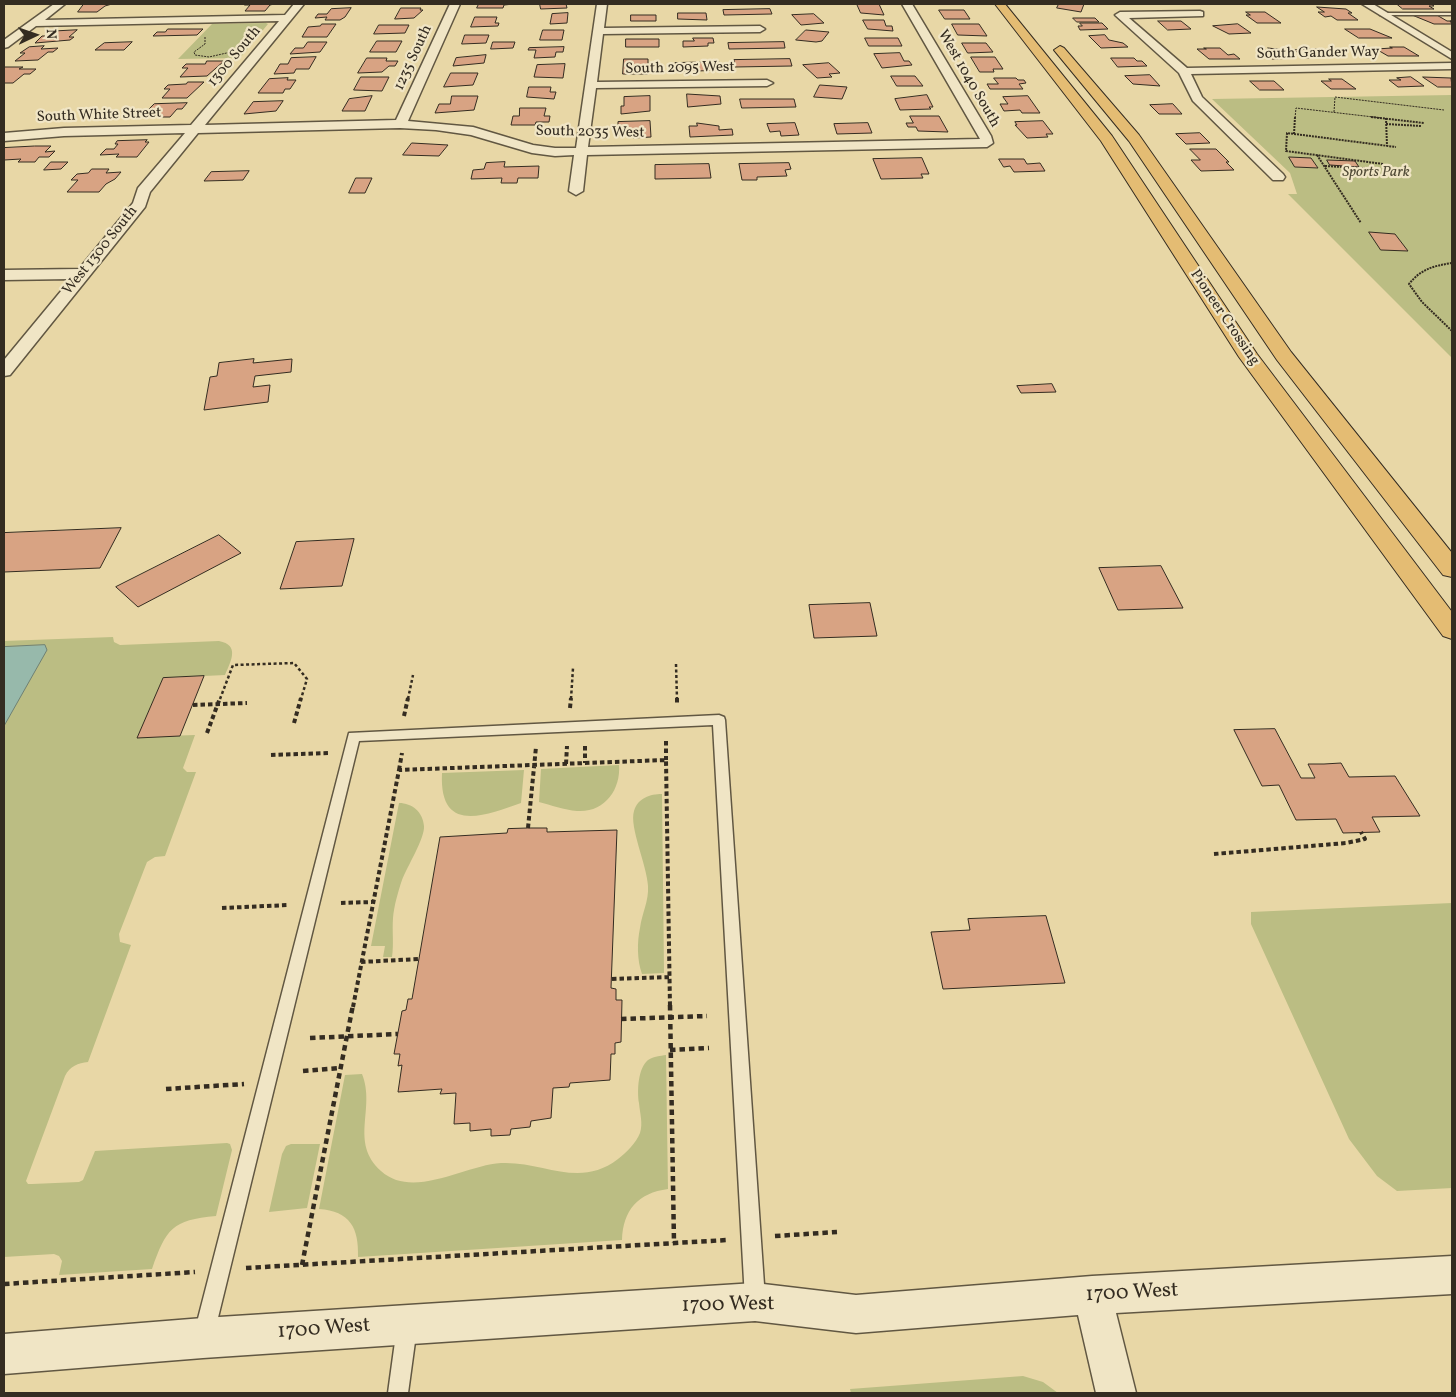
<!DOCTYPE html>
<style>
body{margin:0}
#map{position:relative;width:1456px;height:1397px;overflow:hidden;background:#e8d7a6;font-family:Vollkorn,serif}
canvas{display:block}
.frame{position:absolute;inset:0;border:5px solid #342c21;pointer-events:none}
.north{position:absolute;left:10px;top:10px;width:50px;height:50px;-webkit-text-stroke:4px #f0e5c5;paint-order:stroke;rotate:87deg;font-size:14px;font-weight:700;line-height:20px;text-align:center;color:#342c21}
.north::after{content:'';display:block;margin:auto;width:18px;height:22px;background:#342c21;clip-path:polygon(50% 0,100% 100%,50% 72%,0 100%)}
</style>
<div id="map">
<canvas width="1456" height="1397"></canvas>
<div class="frame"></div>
<div class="north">N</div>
</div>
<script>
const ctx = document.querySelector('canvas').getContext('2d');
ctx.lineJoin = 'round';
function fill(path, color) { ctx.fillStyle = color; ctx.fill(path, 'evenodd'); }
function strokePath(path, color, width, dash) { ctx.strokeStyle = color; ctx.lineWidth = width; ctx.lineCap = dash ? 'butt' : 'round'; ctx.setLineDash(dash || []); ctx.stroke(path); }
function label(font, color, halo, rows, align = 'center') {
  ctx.font = font + ' Vollkorn,serif'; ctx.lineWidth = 4.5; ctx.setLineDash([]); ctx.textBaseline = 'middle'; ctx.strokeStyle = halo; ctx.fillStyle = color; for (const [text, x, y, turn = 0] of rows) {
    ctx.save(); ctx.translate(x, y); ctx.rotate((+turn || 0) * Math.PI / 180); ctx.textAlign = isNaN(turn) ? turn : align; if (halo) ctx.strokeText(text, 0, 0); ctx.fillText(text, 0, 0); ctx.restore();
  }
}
fill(new Path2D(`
 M266,23L268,24L240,58L178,59L212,24Z
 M1452,95V358L1288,194H1297L1290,173L1212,99Z
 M113,637L114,642L120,645L219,641C240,645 231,661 225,675L163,678L138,737L195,735L183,768L187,772H196L165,856L155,857L147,862L119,934L120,942L131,945L88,1062C78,1063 70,1066 65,1076L26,1181L28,1184H32L79,1182L83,1180L95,1151L227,1143L230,1144L232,1150L216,1216C172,1220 166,1229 152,1269L59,1275L62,1261L59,1256L54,1254L4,1257V641Z
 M619,765C621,790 604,813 577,811C564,810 551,805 539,802L541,769Z
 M524,770L521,803C484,816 439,834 442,773Z
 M662,794L664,973L642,974C637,960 637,942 640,928C642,913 649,901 648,886C647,865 629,827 634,811C638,798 650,794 662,794Z
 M399,803C412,803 423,812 424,826C425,838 407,867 402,880C398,892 394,906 393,918C392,931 394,944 392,957H383L385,946H371Z
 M1452,903V1188L1397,1191L1377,1176L1349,1139L1251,924V912Z
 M666,1055L668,1189C638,1193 623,1210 622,1240L358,1257C359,1228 350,1211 319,1209L345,1075L362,1074C376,1109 349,1142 381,1171C413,1200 465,1165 501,1163C544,1161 579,1189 618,1159C626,1153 636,1143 640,1133C643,1123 640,1114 639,1103C637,1091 638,1068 648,1060C654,1056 660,1056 666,1055Z
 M291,1144H320L307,1208L269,1212L282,1154L286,1146Z
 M1023,1376L1043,1382L1058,1393H851L850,1389Z`), '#bbbd83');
const water = new Path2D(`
 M45,645L47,650L4,726V647Z`);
fill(water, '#97b9ab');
strokePath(water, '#6f8174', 1);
const building = new Path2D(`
 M84,4H112L105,6L97,12H78Z
 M247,4H274L270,5L265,11H245L250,5H245Z
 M479,4H514L504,5L503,8H477Z
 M540,4H569H566L567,8L541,9Z
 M857,4H879L884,15L861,13Z
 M1059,4H1084L1081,12L1057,8Z
 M1397,4H1431L1434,6H1429L1434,9H1403Z
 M1317,7L1346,9L1352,13H1348L1358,20H1337L1331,16L1325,17L1318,12H1324Z
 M351,8L345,17L340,20H325L327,17L315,18L318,14H327L331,9Z
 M401,8H421L420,10H423L414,18L395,19Z
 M770,9L772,14L724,15L723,10Z
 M939,10H964L970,19H945Z
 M1246,12H1265L1281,23H1257L1246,15H1250Z
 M568,13L567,23L550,24L552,14Z
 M678,13H706L707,20L678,19Z
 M814,14L824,23L801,25L792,15Z
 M1435,14L1447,21H1452H1450L1452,24H1434L1412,15Z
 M631,15H656V21H631Z
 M475,17H497L495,23H499L498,26L471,27Z
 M1073,18H1095L1099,22H1077Z
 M863,20H884L886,26H892L893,31L868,29Z
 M1158,21H1181L1191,29L1168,30Z
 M1080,23H1102L1108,29L1080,30L1078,26H1082Z
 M322,24H336L327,37H302L308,27L320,26Z
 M952,24H979L987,36L958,35Z
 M1238,24L1251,33L1229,34L1213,26Z
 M379,25H409L405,33L374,34Z
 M168,29H203L197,35L153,36L157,32H165Z
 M1345,29H1370L1392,38H1359Z
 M77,30L69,37H74L70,40L35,43L42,36H47L57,31Z
 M543,30H564L562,40H540Z
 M806,30L829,32L822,41L816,42L796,40Z
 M465,35H489L486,43L462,44Z
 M1105,35L1109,40L1123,43L1128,47L1101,48L1089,36Z
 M693,38H713L714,43H708V46L683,47V41H694Z
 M865,38H898L902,46H869Z
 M626,39H659V47H626Z
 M377,41H402L396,52H370Z
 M132,42L124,50H95L104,43Z
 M308,42H327L320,52L290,54L295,48H303Z
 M493,42H515L513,48L491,49Z
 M784,42L785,48L729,49L728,43Z
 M962,43H986L993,52L968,53Z
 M44,46L41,49L58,48L53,52H48L38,60L15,61L25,53H20L29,47Z
 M564,47L563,52H556L555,57L534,58L536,50H528L529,48Z
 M1390,47H1404L1419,56H1388L1376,49L1392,48Z
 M1204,48H1220L1228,55L1234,54L1240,59H1209L1197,49H1206Z
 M1268,48L1285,50L1296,58L1272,59L1261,50H1270Z
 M1318,49L1329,56L1306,58L1294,50Z
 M900,53L904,61H909L912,65L882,68L874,54Z
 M486,55L484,63L453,66L456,58Z
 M316,57L309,69H296L294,73L274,74L280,64H288L291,58Z
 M971,57H995L1003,69H993L994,72H980Z
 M367,58H387L386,61H398L395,66H389L382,72L358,73Z
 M1111,58H1134L1137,61H1142L1147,66L1118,67Z
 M624,59H648V74H623Z
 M790,59L792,66L735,67L734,60Z
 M207,61H224L207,76L180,77L188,68H182L186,64H205Z
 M719,62L720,70L676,72L675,63Z
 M829,63L840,73L829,74L832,77L817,78L803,65Z
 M565,64L563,78L534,77L537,65Z
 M4,67H23L19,69H36L30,74H24L13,83H4Z
 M451,73H478L473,85L444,87Z
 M1150,75L1160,86L1133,84L1125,76Z
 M891,76H915L923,86H897Z
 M361,77H389L382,91L354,90Z
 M1411,77L1424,86L1398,87L1389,80H1401L1397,78Z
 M1423,77L1451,78L1452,87H1438Z
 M288,78L287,80H296L290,89H285L283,93H258L269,79Z
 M994,78H1016L1018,80H1024L1026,83L1019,84L1023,89H990L987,84H998Z
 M1329,79H1342L1356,89H1331L1321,81H1331Z
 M1250,81H1274L1284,90H1260Z
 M188,82H204L187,98H162L170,89H164L168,85L186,84Z
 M820,85L847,87L842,99L814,97Z
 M529,87H551L550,92H556L554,99L527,97Z
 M687,94L720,96L721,104L688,107Z
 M927,95L933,107H929L931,109L900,110L895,99Z
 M372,96L365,111H342L349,99Z
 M452,96H478L474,110L435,113L439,104H450Z
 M650,96V111L621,114V106H624V97Z
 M1028,96L1040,113H1022L1020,110L1004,111L1000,104H1008L1003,97Z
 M740,99H794L796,107L742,108Z
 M283,101L276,111L244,114L253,102Z
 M187,103L182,109H177L170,117H141L154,104Z
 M1173,104L1182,114H1159L1150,105Z
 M520,108H546L544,116H550L549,122H536L535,125H511L513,116H519Z
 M910,116H939L948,132L918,131L916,127H908L906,123H913Z
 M650,121L651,137L633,138V134L618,135V122Z
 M1043,121L1053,134H1046L1048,137L1027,138L1015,125H1017L1015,122Z
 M697,123L719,126V130L732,129L733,135L690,137L689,126H697Z
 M795,123L799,135L781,136L780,131L770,132L767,124Z
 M868,123L872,133L837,134L834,124Z
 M1200,133L1210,143L1186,144L1176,134Z
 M147,140L145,142H149L137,157H116L119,154L100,155L106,149H114L118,144H115L117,141Z
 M412,143L448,145L439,156L403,155Z
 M35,146H51L45,152L55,151L49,157H39L35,162H18L21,159L4,160V148Z
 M1190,149H1216L1229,162H1226L1234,170L1201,171L1191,160H1200Z
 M1289,157L1311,158L1318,168L1295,167Z
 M922,158L929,174H921L923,178L881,179L873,159Z
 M999,159H1024L1027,164L1040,163L1045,171L1014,172L1010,166L1004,167Z
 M1327,160L1355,161L1359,167L1330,165Z
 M51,162H68L61,169L44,170Z
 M505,162L504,167L539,166L538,178H518L517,183H501L502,178L471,179L473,170L484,169L486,163Z
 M789,163L791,169L785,170L787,176L757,177V180H742L739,164Z
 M709,164L711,178L655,179V165Z
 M92,169H109L106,173L121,172L115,179L106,184L99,192H67L78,180H71L77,174L88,173Z
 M249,171L243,180L204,181L211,172Z
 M356,178H372L365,193H349Z
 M1369,232L1395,234L1408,251L1381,250Z
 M254,359L253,363L292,359L291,372L255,376L253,387L270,385L268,402L204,410L210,377L217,376L219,363Z
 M1052,384L1056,392L1021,393L1017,386Z
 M121,528L100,568L4,572V533Z
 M219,535L241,553L138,607L116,587Z
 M354,539L342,586L280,589L296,542Z
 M1161,566L1183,608L1118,610L1099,568Z
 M870,603L877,636L814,638L809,605Z
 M204,676L180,736L137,738L163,678Z
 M1275,729L1301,778H1315L1308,764H1324L1341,763L1349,777L1395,776L1420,816L1372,817L1380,832L1343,833L1336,819L1296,820L1279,785L1262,786L1234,730Z
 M528,828H547V832L617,830L611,988L616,989V1000H622L621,1042L615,1043V1054H611L610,1080L570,1083L569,1087L553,1088L551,1118L531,1121L530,1127L511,1129L510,1135L491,1136V1129L470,1131V1123L454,1124L456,1093L440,1094L442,1089L398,1092L402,1065L398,1066L400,1054H394L402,1011L406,1010L408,999H412L440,837L507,833L508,829Z
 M1046,916L1065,983L943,989L931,932L970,930L968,919Z`);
fill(building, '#d8a383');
strokePath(building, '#342c21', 1);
const service = new Path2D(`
 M1382,13H1452V15H1380Z
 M719,715L724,717L725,720L765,1299L762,1306L755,1309L748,1306L745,1299L713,725L359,741L214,1334L211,1341L204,1344L197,1341L194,1334L349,733Z
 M407,1317L414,1320L417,1327L408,1393H388L397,1327L400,1320Z`);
const minor = new Path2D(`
 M54,4H65L45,20L285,15L294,4H304L205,125L396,120L450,4H460L408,121L473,127L533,145L555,148H576L597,4H607L604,28L760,26L765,29L760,32L603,34L597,82L767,80L773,83L767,86L596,88L588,147L980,139L902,4H912L991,136L993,143L987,147L587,155L583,191L576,195L569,191L574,155L555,156L532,153L471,135L436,130L400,128L198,133L150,192L145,207L10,375L4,376V360L71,279L4,280V270L79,269L133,203L138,188L185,133L64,136L4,141V133L64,128L191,125L279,21L36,26L8,47L4,48V40Z
 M1362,4H1373L1452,52V59Z
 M1200,11L1203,12V16L1129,18L1187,68L1452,63V69L1191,74L1202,97L1283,174L1285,177L1283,180H1273L1193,101L1179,73L1115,15L1120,12Z
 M1452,1256V1294L1116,1313L1136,1393H1096L1078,1315L856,1333L755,1321L203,1358L4,1374V1334L203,1318L755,1283L856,1295L1092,1276Z`);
const trunk = new Path2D(`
 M995,4H1005L1112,136L1257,354L1452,612V639L1443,636L1239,357L1101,141Z
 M1060,46L1064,48L1139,135L1291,352L1452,553V577L1443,575L1277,360L1129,141L1054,50Z`);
strokePath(service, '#615742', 3);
strokePath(minor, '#615742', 3);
strokePath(trunk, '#342c21', 2);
strokePath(new Path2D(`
 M205,37V44L194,52L195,55L209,57L231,52
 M1334,112L1335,97L1444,110
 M1295,118L1296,108L1382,118`), '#342c21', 1, [2, 1]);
strokePath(new Path2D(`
 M1371,117L1424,123
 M1386,118L1387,146
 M1386,124L1421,126
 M1294,134L1295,117
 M1317,155L1361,223
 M1383,164L1286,151L1287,133L1396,147
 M1325,166L1377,169
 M1452,263C1433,266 1421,269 1409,284L1422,302L1452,331`), '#342c21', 2, [2, 1]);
strokePath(new Path2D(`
 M676,664L677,699
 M220,699L233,665L294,663L307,679L301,699
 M408,699L413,675
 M571,699L573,668`), '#342c21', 2.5, [3, 2.5]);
strokePath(new Path2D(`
 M677,698V703
 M193,705L247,703
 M570,708L571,698
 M404,716L408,698
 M294,723L301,698
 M207,733L220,698
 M666,741V760
 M585,746V763
 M271,755L330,753
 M566,764L567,746
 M399,770L402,753
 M528,828L536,747
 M1214,854L1346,843L1365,839L1361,832
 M341,903L372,902
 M222,908L289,905
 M361,962L419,959
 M612,979L669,977
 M353,1007L399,770L666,760L670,1007`), '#342c21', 4, [4.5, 3]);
strokePath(new Path2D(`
 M670,1005L674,1243
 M621,1019L707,1016
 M310,1038L398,1034
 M670,1050L709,1048
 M303,1071L340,1068
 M166,1089L244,1084
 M775,1236L837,1232
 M302,1265L353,1005
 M246,1268L727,1240
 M4,1284L195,1272`), '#342c21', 4.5, [5.5, 4]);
fill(service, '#f0e5c5');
fill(minor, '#f0e5c5');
fill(trunk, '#e4bc73');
label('15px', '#342c21', '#f0e5c5', [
 ["South Gander Way",1318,54,-1],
 ["1300 South",235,57,-50],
 ["1235 South",414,58,-65],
 ["South 2095 West",680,69,-1],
 ["West 1040 South",968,79,60],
 ["South White Street",99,116,-2],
 ["South 2035 West",590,133,1],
 ["West 1300 South",101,251,-51],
 ["Pioneer Crossing",1224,318,56]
]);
label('italic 15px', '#4f4935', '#f0e5c5', [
 ["Sports Park",1376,173]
]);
label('21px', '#342c21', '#f0e5c5', [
 ["1700 West",1132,1294,-3],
 ["1700 West",728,1306,-1],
 ["1700 West",324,1330,-4]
]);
</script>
